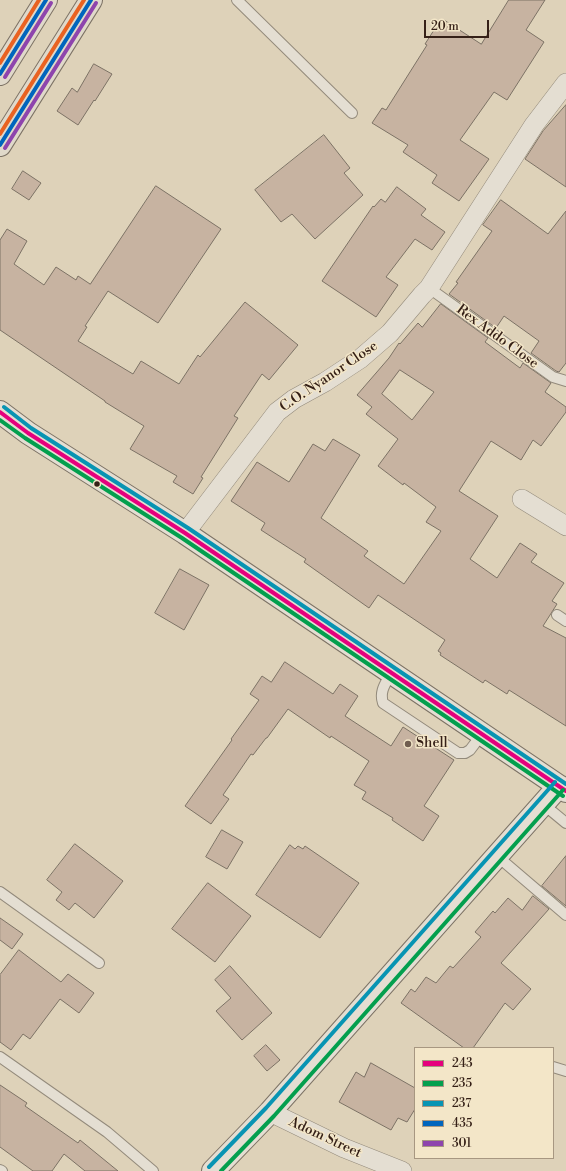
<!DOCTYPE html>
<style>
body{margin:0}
#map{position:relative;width:566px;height:1171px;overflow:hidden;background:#ded2b9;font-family:"Libre Bodoni",serif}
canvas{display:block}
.legend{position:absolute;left:414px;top:1047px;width:140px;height:112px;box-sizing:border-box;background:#f3e6c8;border:1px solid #a79781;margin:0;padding:5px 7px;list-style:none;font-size:12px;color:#352017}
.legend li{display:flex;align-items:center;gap:8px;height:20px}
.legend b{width:20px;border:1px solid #a79781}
.scale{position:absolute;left:424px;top:20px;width:65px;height:18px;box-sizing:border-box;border:2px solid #352017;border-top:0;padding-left:5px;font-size:12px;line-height:14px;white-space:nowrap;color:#352017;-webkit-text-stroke:3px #f3e6c8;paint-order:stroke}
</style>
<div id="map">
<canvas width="566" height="1171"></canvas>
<ul class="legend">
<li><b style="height:5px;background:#e5007d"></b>243</li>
<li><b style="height:5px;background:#039f4e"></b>235</li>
<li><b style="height:5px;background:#0894b3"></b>237</li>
<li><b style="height:5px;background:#0065bd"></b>435</li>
<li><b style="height:5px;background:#8e44ad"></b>301</li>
</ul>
<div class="scale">20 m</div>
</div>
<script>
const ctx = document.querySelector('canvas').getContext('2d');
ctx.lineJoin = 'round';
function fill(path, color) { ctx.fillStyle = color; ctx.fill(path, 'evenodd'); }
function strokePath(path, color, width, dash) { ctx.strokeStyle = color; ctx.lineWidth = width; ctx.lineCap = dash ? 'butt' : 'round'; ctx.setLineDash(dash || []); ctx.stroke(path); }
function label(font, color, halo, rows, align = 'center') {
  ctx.font = font + ' "Libre Bodoni",serif'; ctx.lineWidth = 3; ctx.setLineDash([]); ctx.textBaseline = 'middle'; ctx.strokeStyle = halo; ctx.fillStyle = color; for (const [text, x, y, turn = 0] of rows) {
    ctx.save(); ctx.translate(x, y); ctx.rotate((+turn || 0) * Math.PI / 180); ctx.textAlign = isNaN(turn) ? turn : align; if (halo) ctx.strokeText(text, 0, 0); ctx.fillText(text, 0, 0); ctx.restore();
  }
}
const building = new Path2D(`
 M509,0H545L526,30L544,42L507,100L494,92L460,140L489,159L459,201L432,183L437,175L403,152L408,145L372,123L382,108L386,110L427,45L425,44L434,30L436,31L444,20L481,44Z
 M94,64L112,74L95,101L94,100L78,125L57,111L72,88L77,92Z
 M566,105V187L525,159L543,131Z
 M324,135L350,168L344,173L363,195L315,239L292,214L281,222L255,190Z
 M23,171L41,183L29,200L12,189Z
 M156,186L221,229L158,323L108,291L85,326L87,327L78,341L133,374L141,361L179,384L198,355L200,357L245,302L298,345L269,380L262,374L234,416L238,418L201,477L203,478L193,494L173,482L177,476L130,449L144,426L105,402V401L0,330V240L7,229L27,241L14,264L44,285L56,267L76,280L78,276L90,284Z
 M397,187L426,209L421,215L445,232L432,250L415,239L386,277L398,285L376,317L322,281L373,206L374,207L381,199L385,202Z
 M501,200L548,234L566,211V363L559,372L556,371L531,353L539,341L504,316L496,328L449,294L458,283L456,282L492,231L483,225Z
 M441,304L488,338L485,342L520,368L523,363L551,383L545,392L566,407V412L541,446L533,440L521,460L491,441L459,491L498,516L470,559L497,578L520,543L537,554L531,562L564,583L552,601L557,604L543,626L566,638V726L509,690L507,694L485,680L483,683L440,655L441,653L438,651L445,640L378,595L369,608L304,562L306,559L261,530L265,523L231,501L257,462L289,482L313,444L325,451L333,439L360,455L321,518L368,551L364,556L404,584L441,531L426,522L436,507L404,483L403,485L378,466L398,439L366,414L372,407L357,395L389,358L399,343L400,344L418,323L422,327ZM400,370L434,392L412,420L382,394Z
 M180,569L209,585L184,630L155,613Z
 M285,662L333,694L340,684L358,696L345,716L391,746L403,727L454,760L424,806L439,816L423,841L392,820L393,818L362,799L366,792L354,785L369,761L331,736L330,738L288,709L267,738H266L253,755L251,754L223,795L229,799L211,824L185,806L232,740L231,739L259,700L250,694L262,676L271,682Z
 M222,830L243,842L227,869L206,857Z
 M75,844L123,881L94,918L75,903L69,910L56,900L62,892L47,880Z
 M290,845L295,849L298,846L303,849L305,846L359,883L320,938L256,895Z
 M566,856V906L542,886Z
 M208,883L251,916L215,962L172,929Z
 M533,896L549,909L501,963L531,989L513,1010L505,1003L473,1048H464L401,1003L411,989L415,992L426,977L436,983L450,966L453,968L481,937L475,932L493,911L495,913L508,898L522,910Z
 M0,918L23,934L12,949L0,940Z
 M19,950L61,982L68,974L94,993L79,1013L60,999L30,1039L23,1034L11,1050L0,1042V975Z
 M230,966L272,1013L242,1040L216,1011L231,998L215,980Z
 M266,1045L280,1060L267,1071L254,1056Z
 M371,1063L415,1088V1109L407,1122L398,1118L391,1130L339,1102L356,1072L364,1077Z
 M0,1085L27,1103L25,1106L78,1143L80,1140L118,1171H85L64,1154L52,1171H33L0,1147Z`);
fill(building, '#c7b3a1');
strokePath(building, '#7c7265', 1);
const lane = new Path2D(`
 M237,0L352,113
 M429,288L553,377L566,381
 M557,615L566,621
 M391,673C386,683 379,691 383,703L458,753H465L470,750L482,734
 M543,804L566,823
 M497,856L566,915
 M0,892L99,963
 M0,1057L107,1132L153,1171
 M553,1067L566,1071
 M0,1170L2,1171`);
const street = new Path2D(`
 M522,499L566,526
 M185,533L277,412L294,399L325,382L360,359L390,333L422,295L429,288L534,125L566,83
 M270,1112L344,1148L402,1171`);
const secondary = new Path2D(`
 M0,412L28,433L185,533L566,791
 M213,1171L270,1112L559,786`);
const highway = new Path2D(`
 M0,74L46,0
 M0,145L91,0`);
strokePath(lane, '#938a7b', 12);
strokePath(street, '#938a7b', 20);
strokePath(secondary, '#7c7265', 24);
strokePath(highway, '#7c7265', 24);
strokePath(lane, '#e4ded2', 10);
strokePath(street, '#e4ded2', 19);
strokePath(secondary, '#e4ded2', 22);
strokePath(highway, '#e0d9ca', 22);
strokePath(new Path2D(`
 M0,412L28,433L185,533L566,791`), '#e5007d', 4);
strokePath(new Path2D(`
 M0,420L25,438L182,538L563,796
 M221,1171L274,1116L563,790`), '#039f4e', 4);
strokePath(new Path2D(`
 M4,407L31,428L188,528L566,784
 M209,1167L266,1108L555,782`), '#0894b3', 4);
strokePath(new Path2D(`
 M0,74L46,0
 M0,145L91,0`), '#0065bd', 4);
strokePath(new Path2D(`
 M5,77L51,3
 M5,148L96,3`), '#8e44ad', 4);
strokePath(new Path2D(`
 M0,63L39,0
 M0,134L84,0`), '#e96221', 4);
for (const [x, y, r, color] of [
 [97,484,3.5,"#352017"],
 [408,744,4,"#705e50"]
]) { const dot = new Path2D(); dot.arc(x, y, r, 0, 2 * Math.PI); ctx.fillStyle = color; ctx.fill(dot); strokePath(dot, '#f3e6c8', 1.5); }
label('14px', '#352017', '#f3e6c8', [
 ["Rex Addo Close",497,337,36],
 ["C.O. Nyanor Close",329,377,-34],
 ["Adom Street",325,1138,25]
]);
label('14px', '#352017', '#f3e6c8', [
 ["Shell",416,744]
], 'left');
</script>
